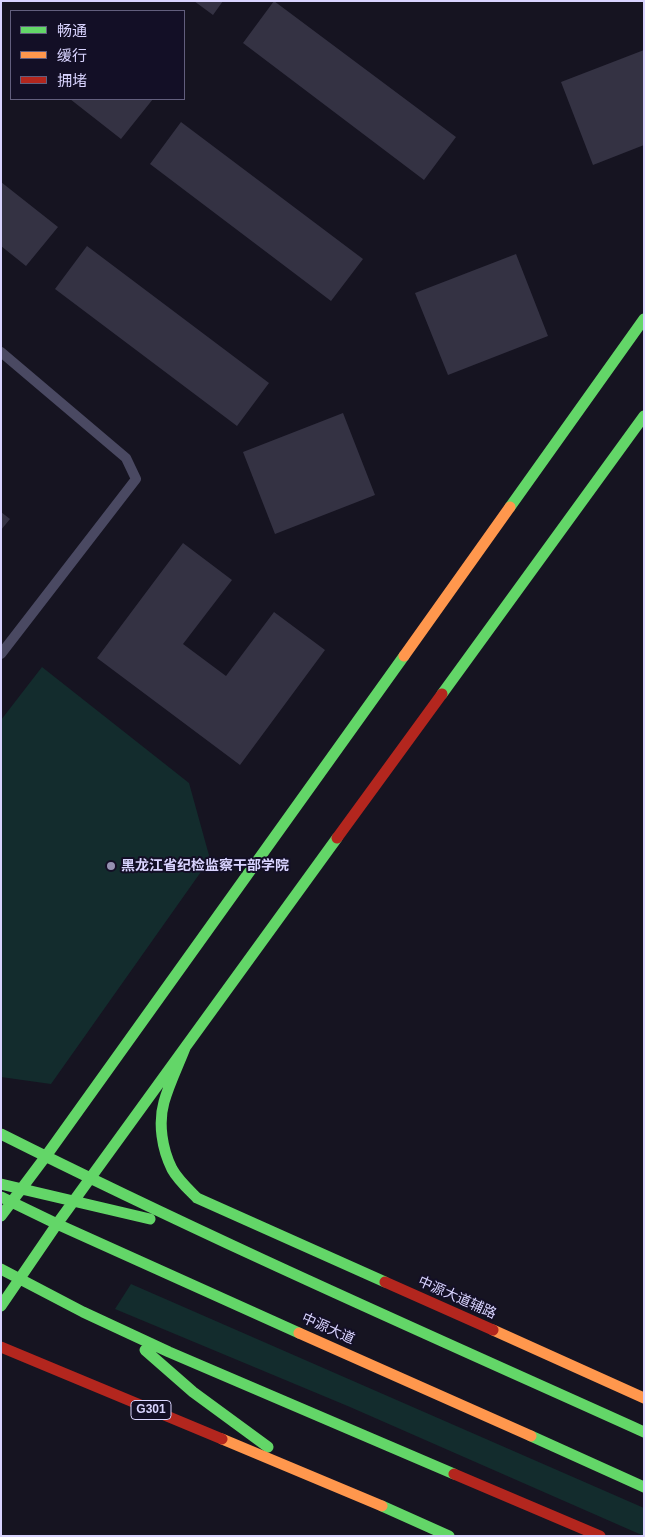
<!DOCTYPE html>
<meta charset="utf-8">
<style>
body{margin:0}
#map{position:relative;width:645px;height:1537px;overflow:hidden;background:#161421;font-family:Arial,"Noto Sans SC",sans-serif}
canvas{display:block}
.frame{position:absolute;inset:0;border:2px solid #d9d4ff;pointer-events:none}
.legend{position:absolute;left:10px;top:10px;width:175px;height:90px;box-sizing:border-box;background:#130f26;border:1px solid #625e7d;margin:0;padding:6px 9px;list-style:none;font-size:15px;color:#d9d4ff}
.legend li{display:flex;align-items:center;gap:10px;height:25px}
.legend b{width:25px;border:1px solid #625e7d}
</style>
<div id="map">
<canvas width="645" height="1537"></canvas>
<div class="frame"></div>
<ul class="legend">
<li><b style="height:6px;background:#63d668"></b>畅通</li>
<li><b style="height:6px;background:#ff974d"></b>缓行</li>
<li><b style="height:6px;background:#b3261e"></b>拥堵</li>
</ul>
</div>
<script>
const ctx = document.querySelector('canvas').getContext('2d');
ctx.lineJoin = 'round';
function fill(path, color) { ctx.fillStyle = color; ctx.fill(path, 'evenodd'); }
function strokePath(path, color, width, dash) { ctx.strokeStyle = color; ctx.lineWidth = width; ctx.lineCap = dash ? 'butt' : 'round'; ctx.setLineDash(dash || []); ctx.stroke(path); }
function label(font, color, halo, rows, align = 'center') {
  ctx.font = font + ' Arial,"Noto Sans SC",sans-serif'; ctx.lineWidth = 4; ctx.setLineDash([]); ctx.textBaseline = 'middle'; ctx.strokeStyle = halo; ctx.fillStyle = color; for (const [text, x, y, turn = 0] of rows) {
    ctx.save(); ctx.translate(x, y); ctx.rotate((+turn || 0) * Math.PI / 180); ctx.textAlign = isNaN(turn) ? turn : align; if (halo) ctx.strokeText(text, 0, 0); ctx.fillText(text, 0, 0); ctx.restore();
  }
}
fill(new Path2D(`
 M42,667L189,783L210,859L51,1084L1,1077V720Z
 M131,1284L644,1508V1536L350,1407L115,1309Z`), '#132c2d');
fill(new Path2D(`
 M194,1H223L213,15Z
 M274,1L456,137L424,180L243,43Z
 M644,50V145L593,165L561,82Z
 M70,99H153L121,139Z
 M181,122L363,259L331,301L150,164Z
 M1,182L58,227L26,266L1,246Z
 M87,246L269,383L237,426L55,289Z
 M516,254L548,336L448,375L415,293Z
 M343,413L375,495L275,534L243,452Z
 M1,512L10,519L1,530Z
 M183,543L232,580L183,644L226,676L274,612L325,650L240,765L97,658Z`), '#343243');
strokePath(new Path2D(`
 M1,352L126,458L136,479L1,654`), '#4a4962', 10);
strokePath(new Path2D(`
 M510,507L644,319
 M442,694L644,416
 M185,1048C178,1066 169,1084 164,1102C158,1123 162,1149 172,1169C178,1180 188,1189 197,1198L385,1282
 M1,1134C212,1240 429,1335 644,1432
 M1,1184L150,1219
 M1,1197L57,1224L299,1333
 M1,1216L46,1156L404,656
 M1,1269L83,1312L169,1352L454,1474
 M1,1306L57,1224L337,838
 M145,1350L193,1392L268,1447
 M531,1436L644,1487
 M382,1506L449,1536`), '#63d668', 11);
strokePath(new Path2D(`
 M404,656L510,507
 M493,1330L644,1398
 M299,1333L531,1436
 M222,1439L382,1506`), '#ff974d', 11);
strokePath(new Path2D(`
 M337,838L442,694
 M385,1282L493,1330
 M1,1347L222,1439
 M454,1474L600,1536`), '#b3261e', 11);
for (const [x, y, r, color] of [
 [111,866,5,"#9591b1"]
]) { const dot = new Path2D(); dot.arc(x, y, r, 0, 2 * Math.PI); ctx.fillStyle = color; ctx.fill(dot); strokePath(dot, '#130f26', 2); }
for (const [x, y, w] of [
 [151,1410,40]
]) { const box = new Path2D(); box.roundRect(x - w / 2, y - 9.5, w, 19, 4); ctx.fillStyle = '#130f26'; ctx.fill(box); strokePath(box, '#d9d4ff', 1); }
label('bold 12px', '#d9d4ff', null, [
 ["G301",151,1410]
]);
label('bold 14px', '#d9d4ff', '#130f26', [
 ["黑龙江省纪检监察干部学院",121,866]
], 'left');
label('14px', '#d9d4ff', '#130f26', [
 ["中源大道辅路",457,1298,24],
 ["中源大道",328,1329,24]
]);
</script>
